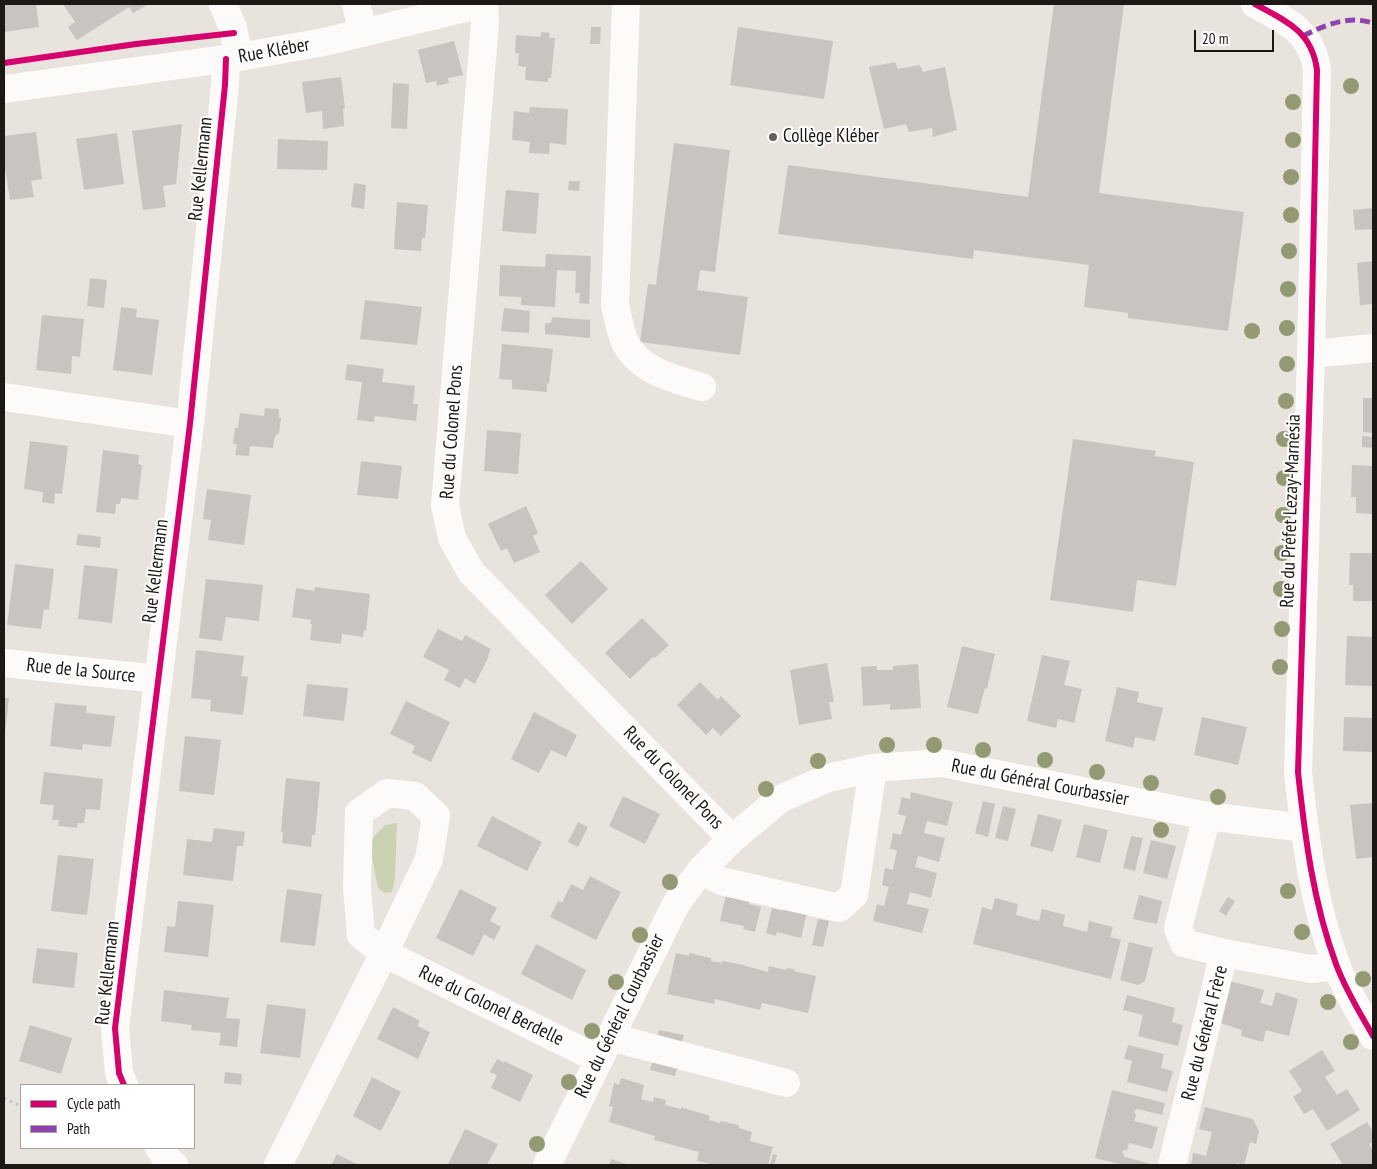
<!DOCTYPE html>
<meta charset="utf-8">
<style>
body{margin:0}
#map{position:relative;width:1377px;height:1169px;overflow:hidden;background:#e9e3dd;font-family:"PT Sans Narrow",sans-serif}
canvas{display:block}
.frame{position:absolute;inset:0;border:5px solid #1c1814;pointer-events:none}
.legend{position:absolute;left:20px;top:1084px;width:175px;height:65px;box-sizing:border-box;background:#fff;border:1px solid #a4a3a1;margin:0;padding:6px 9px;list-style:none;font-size:15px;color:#1c1814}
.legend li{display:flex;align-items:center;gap:10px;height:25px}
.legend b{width:25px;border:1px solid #a4a3a1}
.scale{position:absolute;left:1194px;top:30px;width:80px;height:22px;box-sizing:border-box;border:2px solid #1c1814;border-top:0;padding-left:6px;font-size:15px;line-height:18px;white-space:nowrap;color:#1c1814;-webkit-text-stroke:4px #fff;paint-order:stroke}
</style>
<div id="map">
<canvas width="1377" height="1169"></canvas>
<div class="frame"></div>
<ul class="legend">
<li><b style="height:6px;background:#d6006c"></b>Cycle path</li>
<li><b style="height:6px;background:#8e44ad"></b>Path</li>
</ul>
<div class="scale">20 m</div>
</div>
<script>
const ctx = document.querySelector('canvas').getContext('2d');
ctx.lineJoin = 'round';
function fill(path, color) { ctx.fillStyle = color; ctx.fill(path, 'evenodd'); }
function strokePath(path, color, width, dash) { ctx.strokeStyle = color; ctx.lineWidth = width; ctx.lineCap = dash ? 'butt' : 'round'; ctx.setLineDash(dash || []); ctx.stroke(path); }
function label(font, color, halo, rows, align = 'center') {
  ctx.font = font + ' "PT Sans Narrow",sans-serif'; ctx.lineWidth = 4; ctx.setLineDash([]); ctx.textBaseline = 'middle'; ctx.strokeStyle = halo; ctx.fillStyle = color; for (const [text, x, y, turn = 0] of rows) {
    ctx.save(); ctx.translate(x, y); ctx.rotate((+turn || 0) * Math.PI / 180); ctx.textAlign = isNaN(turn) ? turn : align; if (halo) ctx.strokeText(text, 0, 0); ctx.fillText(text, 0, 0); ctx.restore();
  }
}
fill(new Path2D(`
 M397,823L395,878L392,892L385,893L378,888L369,842L385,825Z`), '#cbd2b1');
fill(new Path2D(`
 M4,4H36L39,27L4,32Z
 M63,4H149L133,13L129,7L77,40L68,27L75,22Z
 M1054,4H1124L1099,193L1244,212L1228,331L1128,318V313L1084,307L1089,265L974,250L973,259L778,234L788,165L1028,197Z
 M591,27H601L600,44H590Z
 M738,27L833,41L824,99L730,85Z
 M541,32L550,33L549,38H555L551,78H548V82L525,80L526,67L518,66L519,53H515L516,35L541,37Z
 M454,41L463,75L448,78L449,83L437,86L436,81L426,83L418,50Z
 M895,62L898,69L920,65L923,72L945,67L957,130L933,137L932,128L909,132L906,124L884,129L869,67Z
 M341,77L345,108L343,109L344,126L323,129L322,111L306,113L302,82Z
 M393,83L409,84L407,129L391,128Z
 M530,107L568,109L566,145L550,143L549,154L529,153L530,142L512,140L514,111L529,113Z
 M182,124L176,184L163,186L166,207L143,210L132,131Z
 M36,132L42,179L31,181L34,197L10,200L4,161V136Z
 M117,133L124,184L84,190L76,139Z
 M278,139L328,141L327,170L277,169Z
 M674,143L730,150L715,272L700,270L697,290L748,297L740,355L640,342L648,284L656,285Z
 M569,181H580L579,191L568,190Z
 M354,183L366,185L364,209L351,207Z
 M506,190L539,193L536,234L502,231Z
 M397,202L428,205L425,238H422L421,251L394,249Z
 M1373,208V229L1355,230L1353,210Z
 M546,254L591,256L589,304L579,303L580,293H575L576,271L557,270L555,307L521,305V297L499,296L500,265L545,267Z
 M1373,261V304L1360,305L1357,263Z
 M90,278L107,280L104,308L87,306Z
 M365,300L422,307L417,345L360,339Z
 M121,307L137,309L136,317L159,320L152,375L113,370Z
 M504,308L530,311L529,333L501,331Z
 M42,315L84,319L80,357L72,356L71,374L36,370Z
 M552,317L590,320V338L545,334V323H551Z
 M502,344L553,349L549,384L547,383V392L512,389V380L499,379Z
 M347,364L384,369L382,382L415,386L413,404H418L416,421L375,416L374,422L357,420L362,382L345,380Z
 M1363,398H1373V433L1363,432Z
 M265,408L279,409V418H281L279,433L275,436L273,448L250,446L249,456L235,455L237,444H233L235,428H238L240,413L264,416Z
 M487,430L521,433L518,474L484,471Z
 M1362,436L1373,437V448L1362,447Z
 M1073,439L1156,451L1155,456L1194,462L1176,586L1137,580L1133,612L1050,600Z
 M30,441L68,446L62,494L55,493L54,504L42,502L43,492L24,489Z
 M103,450L139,455L138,464L142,465L138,500L121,498L120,504H116L115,514L96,512Z
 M361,461L402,466L398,499L357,495Z
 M1352,465L1373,466V514L1356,513V497H1351Z
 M207,489L251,495L244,545L208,540L211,520L203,519Z
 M526,506L538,533L533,536L540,552L514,563L507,548L501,551L488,524Z
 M78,534L101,537L100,548L76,545Z
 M1350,553H1373V601H1353V585H1349Z
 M581,561L608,589L572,624L545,595Z
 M15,564L54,569L49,610L44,609L41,629L7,625Z
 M84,565L118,569L112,623L78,619Z
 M206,579L263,585L259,621L226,617L222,641L199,638Z
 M315,587L370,594L366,631L364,630L363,637L342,634L341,644L310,640L312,624H310L311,620L292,617L296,588L314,591Z
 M642,618L669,645L655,658L653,657L630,679L605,653Z
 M438,629L462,641L465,635L491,649L488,655L489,656L475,684L465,678L460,688L444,680L449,670L423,657Z
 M1347,636L1373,637V686L1345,685Z
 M962,646L995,654L987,689L985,688L978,714L947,707Z
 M196,650L244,656L241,676L248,677L243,715L210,711L211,700L191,698Z
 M1042,655L1070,661L1064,685L1082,689L1074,723L1058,719L1056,728L1027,721Z
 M827,663L834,702H829L832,719L799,725L790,670Z
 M918,664L921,708L890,710V704L863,706L861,667L877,666V670H893V666Z
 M700,682L718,700L721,696L741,716L721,736L713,728L706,735L677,705Z
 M307,684L348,688L344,721L303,716Z
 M1117,687L1139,692L1137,702L1163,708L1155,741L1135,737L1133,748L1105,741Z
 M4,698H9L5,733H4Z
 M406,701L450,722L431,762L412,753L415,746L390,734Z
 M55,703L87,706L86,713L115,716L111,747L83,744L82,750L50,746Z
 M534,712L577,735L566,757L551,750L539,773L511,759Z
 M1202,717L1247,727L1238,765L1194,755Z
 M1344,717L1373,718V752L1343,751Z
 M185,736L221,740L214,795L179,791Z
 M44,772L103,779L100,810L86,809L84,823H78L77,828L58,826L59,820H52L54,805L40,804Z
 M286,778L320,782L315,835H312L311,847L282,843L283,832H281Z
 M911,792L953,802L947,826L927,821L924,833L945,838L939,862L918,856L915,867L937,873L931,898L910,892L907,904L929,909L922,933L873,921L877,904L884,906L886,898L889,887L882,885L885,868L893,870L897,850L890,849L893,833L901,835L903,828L906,816L898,814L902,797L910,799Z
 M623,796L660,814L645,844L609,826Z
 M983,801L995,804L988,837L975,833Z
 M1373,803V857L1356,859L1350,805Z
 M1003,806L1016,809L1008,841L995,838Z
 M1038,814L1062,820L1053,852L1030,846Z
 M492,816L542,842L527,871L477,846Z
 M578,822L588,827L578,847L568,842Z
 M1084,824L1108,830L1100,863L1076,857Z
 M214,828L245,832L243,846H237L233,881L183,875L187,839L212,842Z
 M1131,836L1143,838L1135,871L1123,868Z
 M1151,840L1176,846L1167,879L1143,873Z
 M58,855L94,859L87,915L51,911Z
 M590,876L621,892L596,940L550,917L558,901L562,903L571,884L583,890Z
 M287,889L322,894L315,946L280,942Z
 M460,889L497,908L490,921L501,927L494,940L484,934L473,956L436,938Z
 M726,894L750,899L749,904L761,907L755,932L743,929L744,926L720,921Z
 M1139,895L1162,901L1157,924L1133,919Z
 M1228,897L1235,901L1226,916L1219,911Z
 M995,898L1018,904L1016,915L1039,921L1042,909L1065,915L1063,926L1087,932L1089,921L1113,927L1110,937L1121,940L1111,979L973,944L982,907L992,910Z
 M178,901L214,905L208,957L164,952L167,926L175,927Z
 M784,907L807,912L801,938L777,932L776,936L766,933L772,908L783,911Z
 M818,919L829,921L823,947L812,945Z
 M1129,942L1153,948L1145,981L1138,985L1120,980Z
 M536,944L586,970L572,1000L521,974Z
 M37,948L78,953L74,988L32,983Z
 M676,953L689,956V953L711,958V961L722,963V961L739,964L768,972L769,966L786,970L787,968L794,969V971L816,976L808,1013L762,1003L760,1010L715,999L714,1004L667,994Z
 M1230,981L1264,990L1260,1003L1272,1006L1276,992L1298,999L1289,1036L1266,1030L1263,1042L1241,1036L1242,1030L1220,1023Z
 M164,990L229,998L226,1018L240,1019L237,1047L219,1045L221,1033L191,1030L192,1025L161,1021Z
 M1127,995L1175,1008L1172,1022L1183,1025L1178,1046L1138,1036L1143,1015L1123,1010Z
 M267,1004L306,1009L300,1058L260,1053Z
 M393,1007L420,1021L417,1026L430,1032L418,1059L377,1039Z
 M30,1025L72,1038L61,1074L19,1061Z
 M659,1030L684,1035L681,1047L656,1042Z
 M1128,1045L1164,1054L1161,1068L1173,1071L1167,1092L1127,1082L1132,1061L1124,1059Z
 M1322,1050L1335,1071L1325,1077L1337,1095L1347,1089L1360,1110L1327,1131L1313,1109L1304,1114L1293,1097L1302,1091L1289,1071Z
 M497,1059L504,1063V1061L533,1075L520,1102L491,1088L497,1075L490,1072Z
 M653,1059L678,1064L675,1076L650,1070Z
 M225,1072L242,1074L241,1085L224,1083Z
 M372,1077L401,1092L381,1131L353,1116Z
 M621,1078L644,1085L641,1099L653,1102L654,1097L666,1100L665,1105L681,1109V1107L710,1116L709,1120L720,1123V1121L739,1125V1128L752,1132L750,1141L773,1147L768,1165H714L697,1161L699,1152L654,1140L655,1136L609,1122L613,1107L609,1106L614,1083L619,1085Z
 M1112,1090L1165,1103L1162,1115L1137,1109L1134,1111L1136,1115L1134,1121L1158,1127L1152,1149L1129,1143L1127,1150L1122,1151L1125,1157L1151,1164V1165H1124L1095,1158Z
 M1205,1107L1253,1119L1259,1131L1256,1144L1250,1142L1244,1165L1237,1163L1236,1165H1191L1193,1153L1206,1156L1212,1132L1199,1129Z
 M1367,1122L1373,1132V1142L1369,1144L1373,1151V1165H1343L1330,1144Z
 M465,1129L498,1144L487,1165L448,1164Z
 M337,1154L359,1165H331Z
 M773,1154L777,1155L774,1165H770Z
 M611,1159L629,1165H609Z`), '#c9c4bf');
strokePath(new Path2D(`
 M4,1098L21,1106`), '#c5c3c0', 3, [2.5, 4]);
strokePath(new Path2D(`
 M223,4L233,28L239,57
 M356,4L363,33
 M484,4L485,23L445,505L452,538L471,572L732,839
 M626,4L615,306C618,317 620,329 624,340C637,370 673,379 702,387
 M1255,4C1286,21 1312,31 1317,70L1311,354L1298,772C1305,837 1313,902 1336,964C1345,989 1360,1013 1373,1036
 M4,89L239,57L324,42L483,4
 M1311,354L1373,348
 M4,397L190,424
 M4,663L158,679
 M1207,816L1178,928L1184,943L1224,953
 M701,870L721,881L839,908L854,895L873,768
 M610,1037L786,1083
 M124,1085L119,1073L115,1028L190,424L225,85L226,59
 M159,1148L167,1159L174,1165
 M278,1165L384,953L429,859L436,816L415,796L387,793L359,813L357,888L361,935L384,953L598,1059
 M547,1165L676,904L701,870L732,839L780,799L828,778L873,768L942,763L1207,816L1304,828
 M1172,1165L1224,953L1311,969L1337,966`), '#fcfbfa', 28);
strokePath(new Path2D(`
 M1303,36C1325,25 1348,15 1373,23`), '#8e44ad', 5, [10, 5]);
strokePath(new Path2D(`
 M1255,4C1286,21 1312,31 1317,70L1311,354L1298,772C1305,837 1313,902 1336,964C1345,989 1360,1013 1373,1036
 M4,63L136,44L234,33
 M124,1085L119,1073L115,1028L190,424L225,85L226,59`), '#d6006c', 6);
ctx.fillStyle = '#939972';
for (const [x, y] of [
 [1351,86],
 [1293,102],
 [1293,140],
 [1291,177],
 [1291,215],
 [1289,251],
 [1288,289],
 [1287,328],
 [1252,331],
 [1287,364],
 [1286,401],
 [1284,439],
 [1284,478],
 [1283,515],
 [1282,553],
 [1281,589],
 [1282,629],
 [1280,667],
 [887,745],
 [934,745],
 [983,750],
 [1045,760],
 [818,761],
 [1097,772],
 [1151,783],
 [766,789],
 [1218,797],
 [1161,830],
 [670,882],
 [1288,891],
 [1302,932],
 [640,935],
 [1363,979],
 [616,982],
 [1328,1002],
 [592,1031],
 [1351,1042],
 [569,1082],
 [537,1144]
]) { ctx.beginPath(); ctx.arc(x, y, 8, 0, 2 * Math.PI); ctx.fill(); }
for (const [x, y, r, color] of [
 [773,137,5,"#645f5a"]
]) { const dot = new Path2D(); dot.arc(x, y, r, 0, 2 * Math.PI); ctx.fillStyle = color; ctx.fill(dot); strokePath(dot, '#fff', 2); }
label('19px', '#1c1814', '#fff', [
 ["Rue Kléber",274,51,-10],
 ["Rue Kellermann",201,169,-84],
 ["Rue du Colonel Pons",452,432,-86],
 ["Rue du Préfet Lezay-Marnésia",1291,511,-88],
 ["Rue Kellermann",156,571,-83],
 ["Rue de la Source",81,671,6],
 ["Rue du Colonel Pons",673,778,46],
 ["Rue du Général Courbassier",1040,783,11],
 ["Rue Kellermann",108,973,-84],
 ["Rue du Colonel Berdelle",491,1006,26],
 ["Rue du Général Courbassier",620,1016,-64],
 ["Rue du Général Frère",1205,1033,-76]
]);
label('19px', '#1c1814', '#fff', [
 ["Collège Kléber",783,137]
], 'left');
</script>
